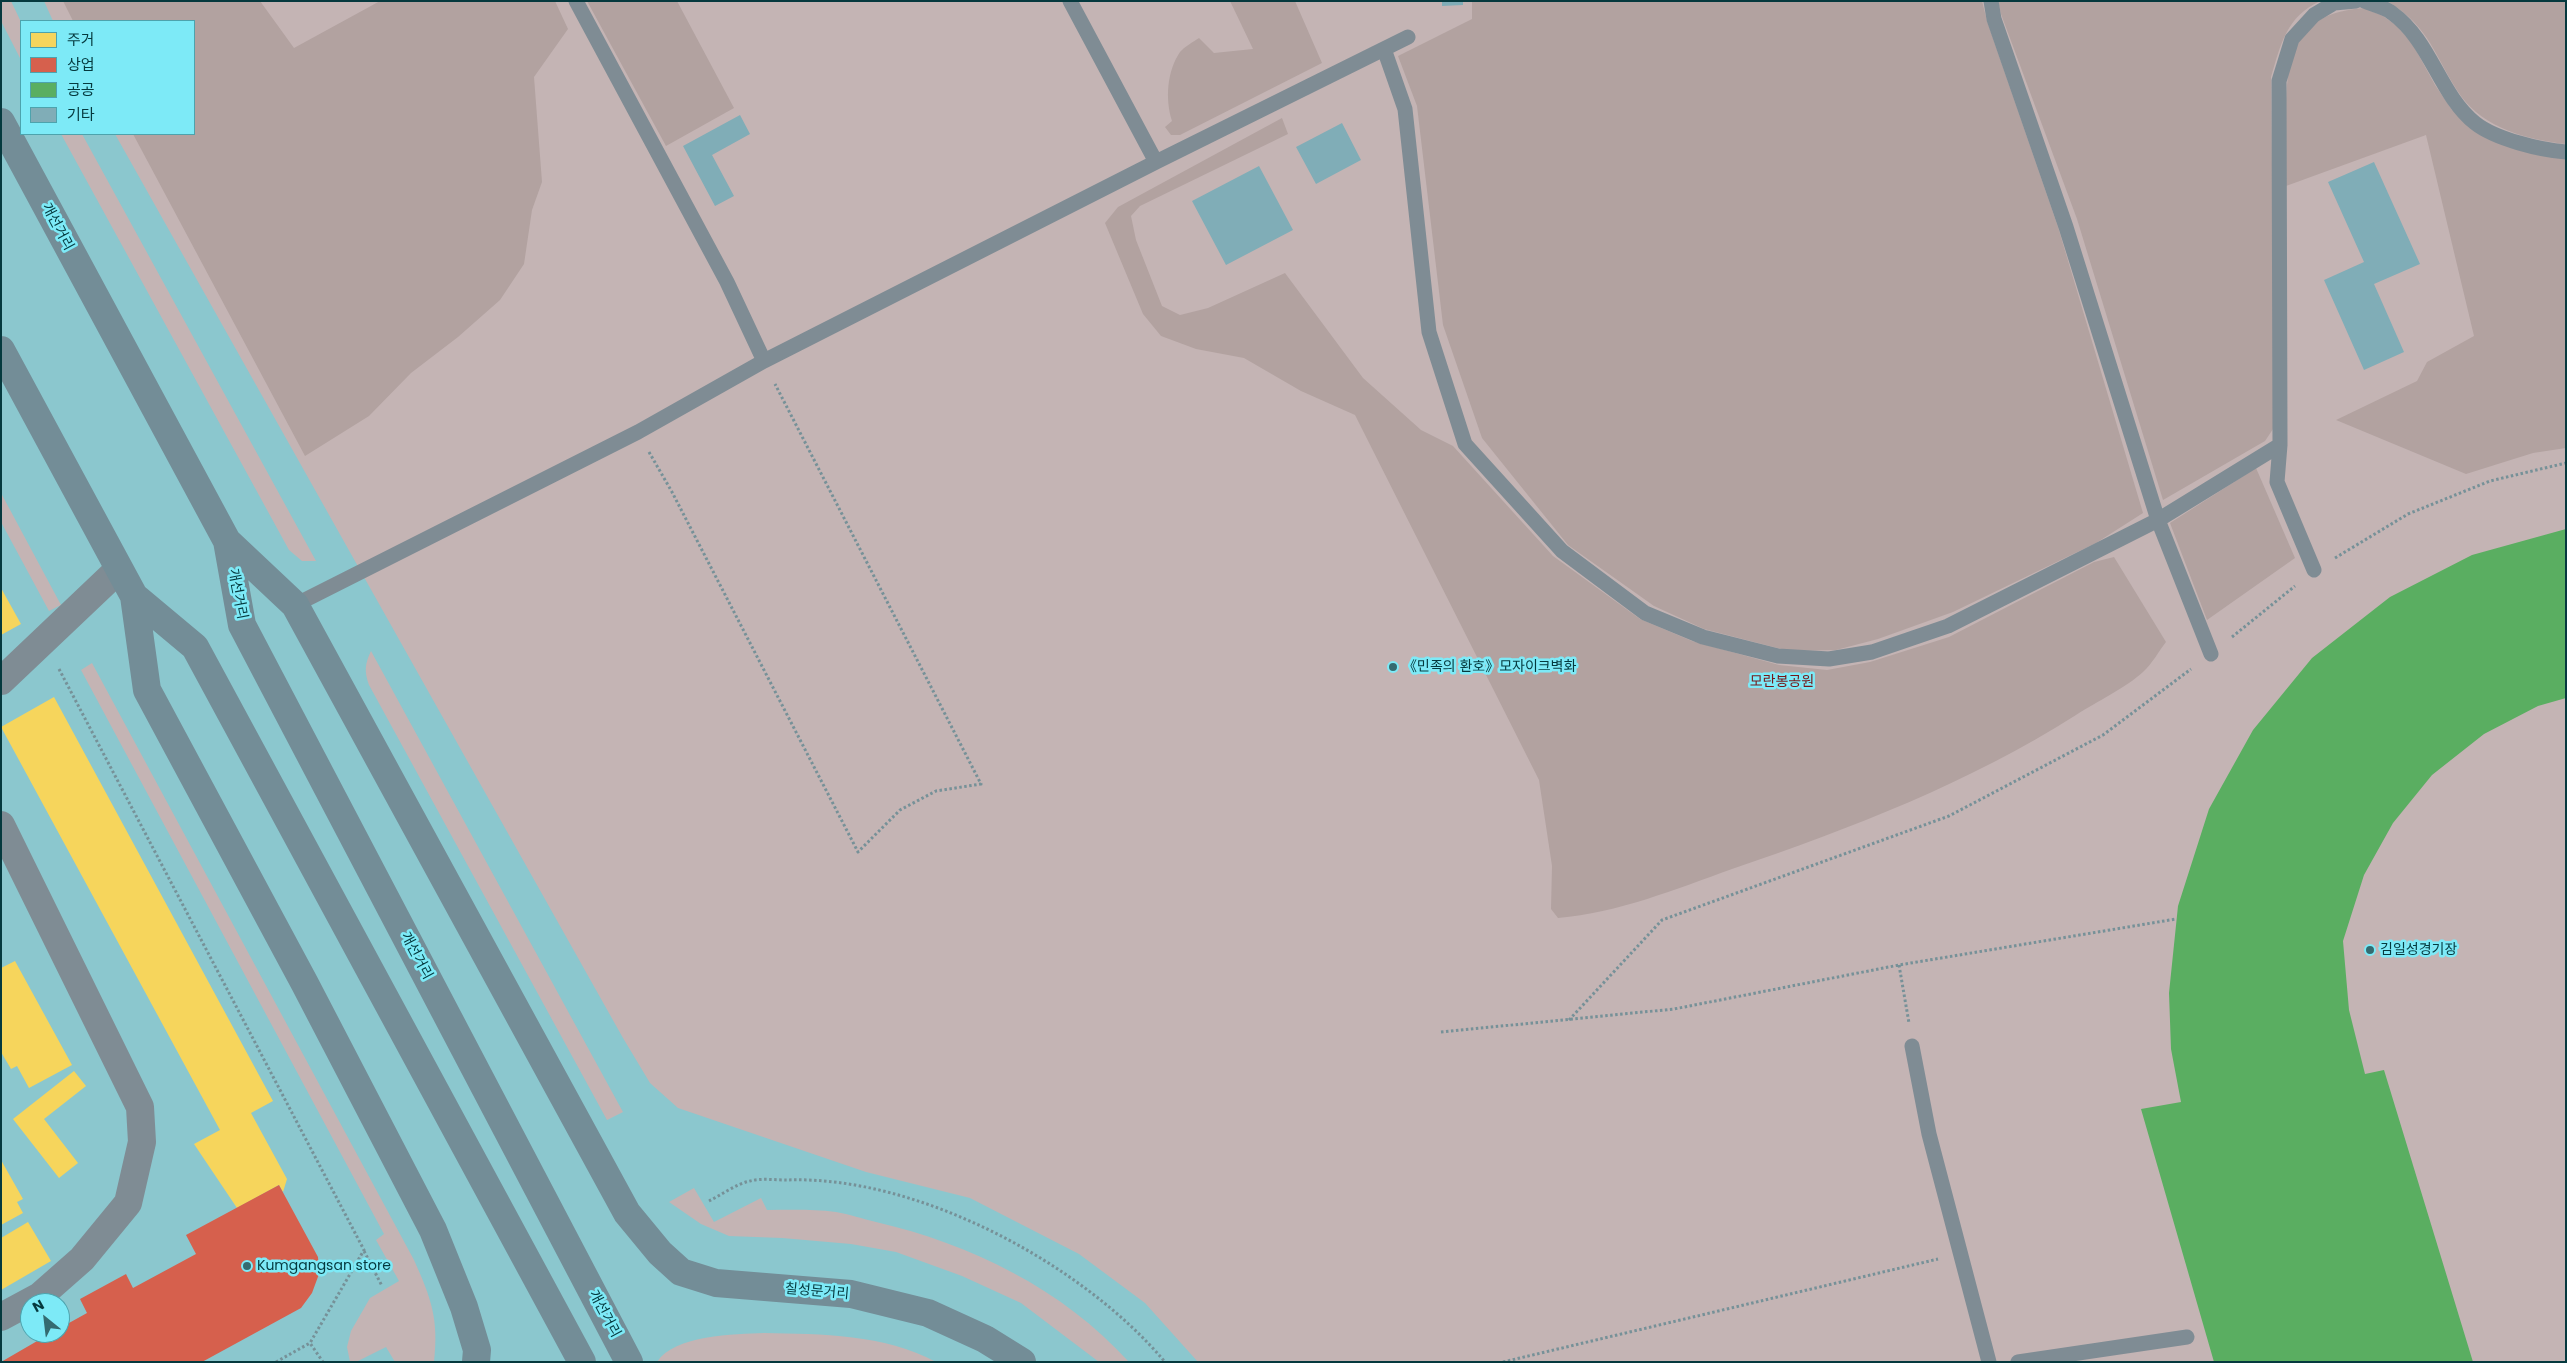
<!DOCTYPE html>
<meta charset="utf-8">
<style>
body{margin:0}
#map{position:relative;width:2567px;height:1363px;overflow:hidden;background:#8bc7ce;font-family:Poppins,"Noto Sans KR",sans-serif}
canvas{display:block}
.frame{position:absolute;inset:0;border:2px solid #05393e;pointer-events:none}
.legend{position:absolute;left:20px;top:20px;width:175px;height:115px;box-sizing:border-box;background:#7deaf7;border:1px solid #4da3ad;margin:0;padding:6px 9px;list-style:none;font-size:15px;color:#05393e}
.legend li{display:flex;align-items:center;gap:10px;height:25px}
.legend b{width:25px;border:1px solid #4da3ad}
.north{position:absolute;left:20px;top:1293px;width:50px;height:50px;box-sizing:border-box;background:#7deaf7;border:1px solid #4da3ad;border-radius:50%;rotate:331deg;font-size:14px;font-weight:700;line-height:20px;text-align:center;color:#05393e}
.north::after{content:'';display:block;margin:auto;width:18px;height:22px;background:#346b70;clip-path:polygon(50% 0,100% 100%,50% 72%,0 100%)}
</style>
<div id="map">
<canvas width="2567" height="1363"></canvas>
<div class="frame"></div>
<ul class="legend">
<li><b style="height:14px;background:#f6d55c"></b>주거</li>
<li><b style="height:14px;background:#d6604d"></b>상업</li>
<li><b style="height:14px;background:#5aae61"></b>공공</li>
<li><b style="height:14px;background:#80adb7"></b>기타</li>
</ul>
<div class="north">N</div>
</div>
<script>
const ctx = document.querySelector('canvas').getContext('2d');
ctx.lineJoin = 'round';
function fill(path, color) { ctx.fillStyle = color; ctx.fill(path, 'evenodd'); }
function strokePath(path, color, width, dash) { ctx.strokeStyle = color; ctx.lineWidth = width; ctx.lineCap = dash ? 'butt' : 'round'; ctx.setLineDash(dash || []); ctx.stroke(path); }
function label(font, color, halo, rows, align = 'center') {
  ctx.font = font + ' Poppins,"Noto Sans KR",sans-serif'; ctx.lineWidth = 5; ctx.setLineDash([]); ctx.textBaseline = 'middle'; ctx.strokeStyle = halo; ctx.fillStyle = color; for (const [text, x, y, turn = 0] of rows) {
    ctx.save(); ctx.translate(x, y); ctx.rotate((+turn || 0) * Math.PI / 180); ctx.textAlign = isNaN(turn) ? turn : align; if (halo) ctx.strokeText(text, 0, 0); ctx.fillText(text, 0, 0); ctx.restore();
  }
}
fill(new Path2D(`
 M1,1H11L21,22V60L1,21Z
 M44,1H2566V1362H1198L1145,1303L1079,1254L970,1198L866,1172L678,1108L650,1083L623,1038L115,134H194V21H53Z
 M61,134H82L316,561H302L289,550Z
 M1,493L61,605L49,611L1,522Z
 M371,651L623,1112L607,1120L369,685C364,671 365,664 371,651Z
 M92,663L414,1260C431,1298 439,1319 434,1362H395L386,1347L356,1362H350L347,1347L351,1331L370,1298L399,1281L376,1240L384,1234L81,670Z
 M694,1188L714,1222L761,1198L767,1210C790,1210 813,1209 836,1212C849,1214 863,1219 876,1222C971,1244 1063,1289 1129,1362H1099L1021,1303L962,1276L896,1252L851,1244L782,1238L729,1236L701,1224L669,1202Z
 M764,1333C822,1334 884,1334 936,1362H657C674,1335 735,1334 764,1333Z`), '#c4b4b4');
fill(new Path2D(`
 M63,1H260L294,48L380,1H555L568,29L534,77L542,182L532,210L524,264L500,300L458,337L411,373L369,416L305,456L133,134H194V21H73Z
 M587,1H677L734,108L666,146Z
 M1230,1H1295L1322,63L1180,135H1171L1165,127L1172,121C1165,99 1167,71 1180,52C1184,47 1193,42 1199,38L1214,53L1253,49Z
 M1472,1H1982L1987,21L2058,227L2143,513L2096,543L1953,612L1878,639L1836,650L1789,651L1704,629L1654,606L1568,545L1482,438L1443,325L1417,106L1398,56L1472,19Z
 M1998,1H2320C2286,17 2281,44 2271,77L2275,426L2265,441L2163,500L2077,219L2001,14Z
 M2387,1H2566V144C2528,140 2484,128 2461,96C2434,57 2432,28 2387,1Z
 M2364,8L2383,16L2397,26L2412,43L2435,85L2452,110L2566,159V448L2533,453L2466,474L2336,420L2417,381L2427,362L2474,336L2426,135L2286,186C2286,152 2281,67 2298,41C2313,17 2338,10 2364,8Z
 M1282,118L1288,134L1140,206L1131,216L1136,240L1162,306L1180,315L1208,308L1285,273L1363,378L1421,430L1453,446L1553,556L1640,619L1692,641L1779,665L1827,670L1870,662L1949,637L2094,562L2114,557L2166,642C2159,651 2152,664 2143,672C2127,687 2096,702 2076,715C1969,783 1852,828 1732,869C1676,889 1618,913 1558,918L1551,909L1552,866L1539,780L1355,415L1301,391L1244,358L1196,349L1161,336L1143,314L1105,223L1118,207Z
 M2256,468L2295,558L2207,620L2170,523Z`), '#b2a2a0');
fill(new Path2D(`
 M1,588L21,624L1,635Z
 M54,697L273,1101L251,1113L287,1179L283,1192L279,1185L237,1208L194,1144L220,1130L1,727Z
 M15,961L72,1065L29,1088L17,1066L11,1069L1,1052V968Z
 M74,1071L86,1086L44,1119L78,1163L59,1178L13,1119Z
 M1,1160L23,1199L17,1202L23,1213L1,1225Z
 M28,1222L51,1261L1,1290V1238Z`), '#f6d55c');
fill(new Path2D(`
 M279,1185L318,1257L319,1274L312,1293L301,1308L202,1362H1L51,1333H60V1328L87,1313L80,1299L126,1274L133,1288L196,1254L186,1235Z`), '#d6604d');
fill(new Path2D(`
 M2566,529V698L2538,706L2484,734L2432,775L2393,823L2364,875L2343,941L2349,1010L2365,1074L2384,1070L2473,1362H2214L2141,1109L2181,1102L2171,1049L2169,993L2178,906L2209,809L2253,730L2312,658L2390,597L2472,555Z`), '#5aae61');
fill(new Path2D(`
 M1442,1H1463V5L1442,6Z
 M740,115L750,134L712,155L734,196L715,206L683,146Z
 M1342,123L1361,160L1316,184L1296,147Z
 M2374,162L2420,264L2374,284L2404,352L2364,370L2324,280L2364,262L2328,182Z
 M1259,166L1293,230L1226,265L1192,201Z`), '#80adb7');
strokePath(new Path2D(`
 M649,452L672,492L858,852L900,810L936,791L981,784L775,384
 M2335,558L2408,514L2490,481L2566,463
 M2232,637L2295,586
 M59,669L364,1250L310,1343L323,1362
 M1899,965L1909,1023
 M1569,1020L1662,920L1949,816L2103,735L2191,669
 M1441,1032L1674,1009L1899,965L2176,919
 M709,1201C721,1195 736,1184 750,1181C761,1178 776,1180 787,1180C917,1175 1083,1264 1165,1362
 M364,1251L382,1286
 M276,1362L310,1343
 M1503,1362L1938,1259`), '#769198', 3, [2.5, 2.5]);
strokePath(new Path2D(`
 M576,1L727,282L764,361
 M1991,1L1994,19L2066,227L2158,520L2211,654
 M2364,1C2373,5 2385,7 2392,13C2431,41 2439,94 2475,123C2495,139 2540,150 2566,152
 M1384,49L1405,109L1429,332L1465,444L1562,551L1645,613L1703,637L1778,656L1829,659L1872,652L1948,626L2158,520L2280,445
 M1156,162L1408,37
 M2314,570L2277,482L2280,445L2279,81L2292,39L2314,15L2334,3L2356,1
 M295,605L638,432L764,361L1156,162L1070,1
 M1912,1046L1929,1134L1989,1362
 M2018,1362L2187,1337`), '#7f8c94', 15);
strokePath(new Path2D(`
 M1,681L118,570
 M1,825L140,1107L142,1142L128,1203L82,1259L40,1296L1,1317`), '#7f8c94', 28);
strokePath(new Path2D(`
 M1,122L227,541L295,605L627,1213L660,1253L681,1272L716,1283L851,1294L928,1313L985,1339L1022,1362
 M1,350L134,596L195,647L582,1362
 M227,541L242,625L629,1362
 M134,596L147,690L305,984L433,1230L464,1307L477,1350L476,1362`), '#738d97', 28);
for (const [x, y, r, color] of [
 [1393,667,5,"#346b70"],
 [2370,950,5,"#346b70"],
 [247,1266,5,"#346b70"]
]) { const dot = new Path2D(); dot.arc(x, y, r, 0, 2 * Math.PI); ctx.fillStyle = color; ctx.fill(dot); strokePath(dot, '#7deaf7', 2); }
label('14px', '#05393e', '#7deaf7', [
 ["개선거리",57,227,62],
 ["개선거리",237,594,79],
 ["개선거리",416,956,62],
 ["칠성문거리",817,1292,5],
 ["개선거리",604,1314,62]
]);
label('14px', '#05393e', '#7deaf7', [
 ["《민족의 환호》모자이크벽화",1403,667],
 ["김일성경기장",2380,950],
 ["Kumgangsan store",257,1266]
], 'left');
label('14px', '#761718', '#7deaf7', [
 ["모란봉공원",1782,682]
]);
</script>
